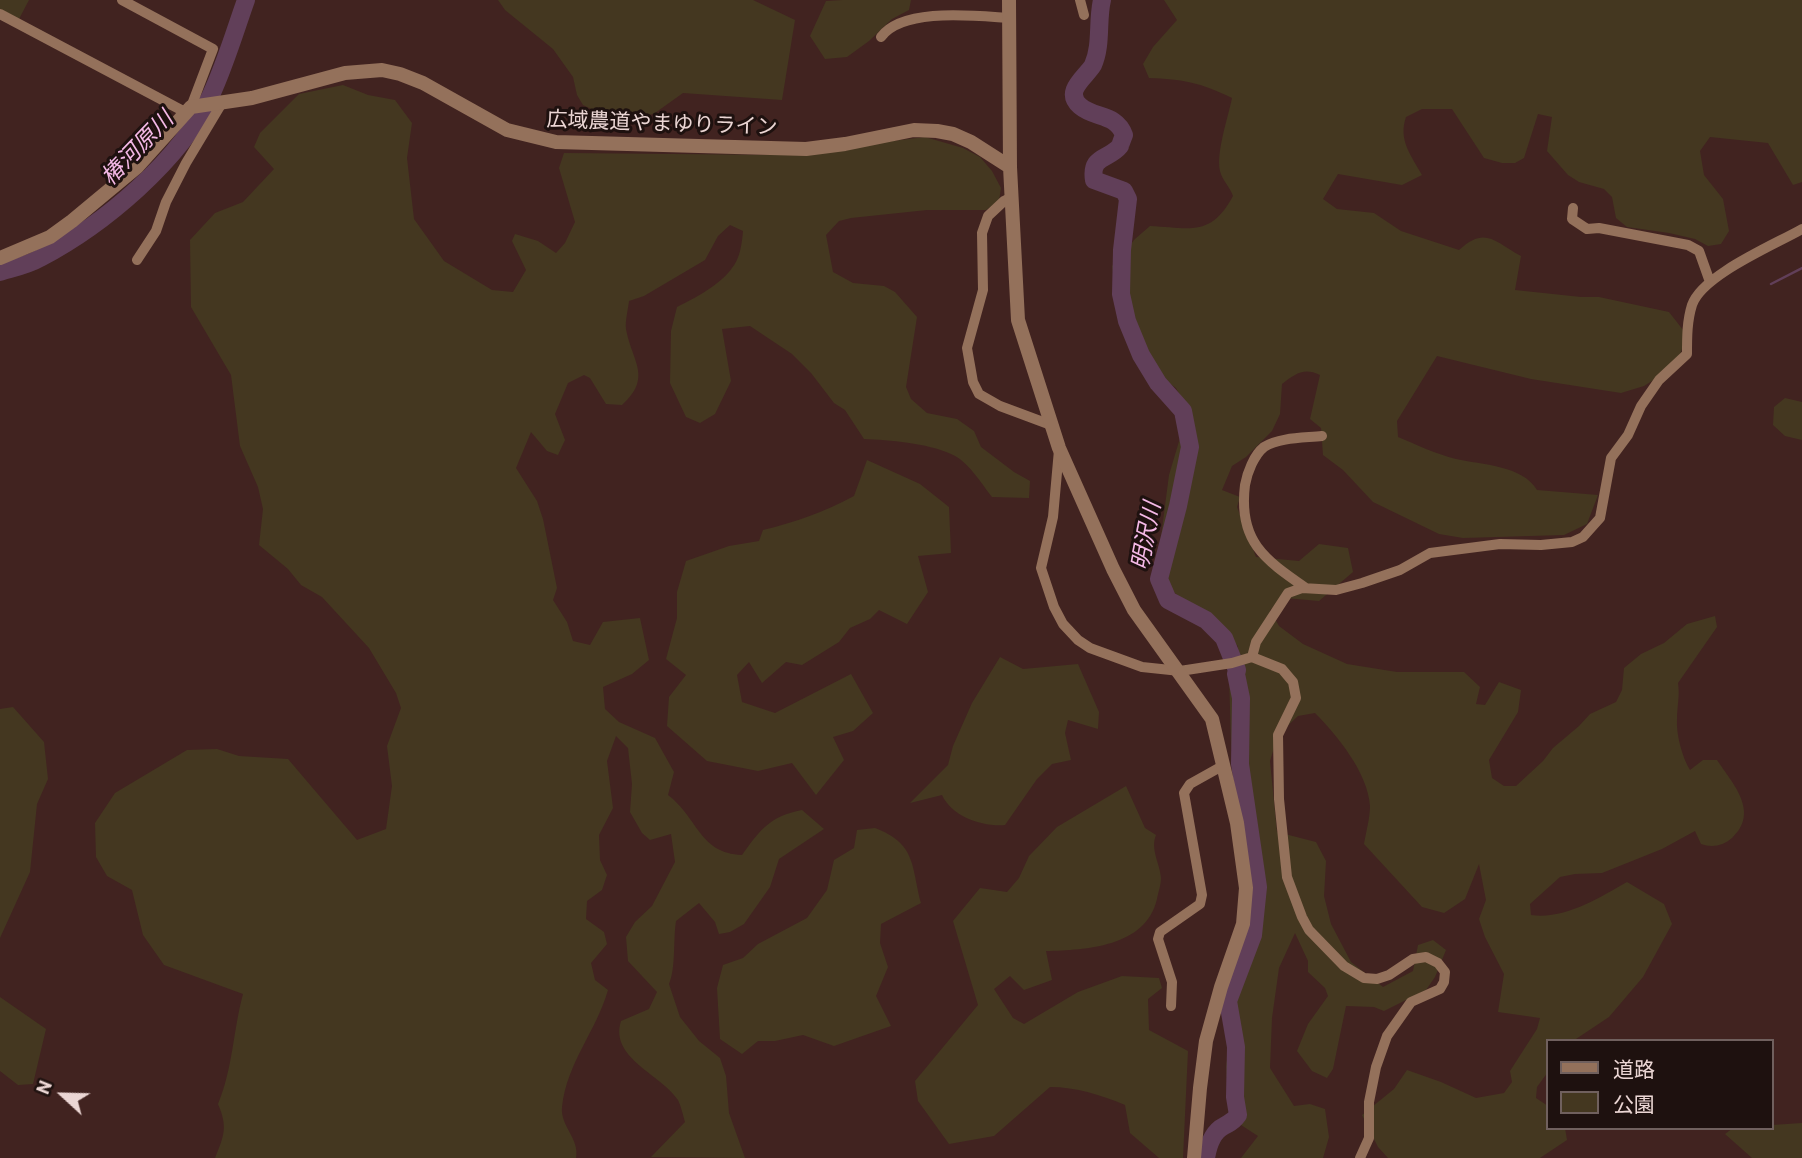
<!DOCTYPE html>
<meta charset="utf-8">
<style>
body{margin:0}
#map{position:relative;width:1802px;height:1158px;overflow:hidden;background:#412320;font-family:Barlow,"Noto Sans JP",sans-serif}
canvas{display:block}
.legend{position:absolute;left:1546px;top:1039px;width:228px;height:91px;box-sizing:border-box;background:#1e110f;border:2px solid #70605e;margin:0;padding:9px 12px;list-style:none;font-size:21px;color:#ebd6d4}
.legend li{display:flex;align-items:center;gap:14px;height:35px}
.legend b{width:35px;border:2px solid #70605e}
.north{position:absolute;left:28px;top:1060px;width:70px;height:70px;-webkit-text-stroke:5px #1e110f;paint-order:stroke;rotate:292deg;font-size:19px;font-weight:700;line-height:28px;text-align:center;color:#ebd6d4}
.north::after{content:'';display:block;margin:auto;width:24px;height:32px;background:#ebd6d4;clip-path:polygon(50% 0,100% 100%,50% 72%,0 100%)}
</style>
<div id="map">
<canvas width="1802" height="1158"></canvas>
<ul class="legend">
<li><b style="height:9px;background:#94715b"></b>道路</li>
<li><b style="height:19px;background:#443720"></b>公園</li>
</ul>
<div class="north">N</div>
</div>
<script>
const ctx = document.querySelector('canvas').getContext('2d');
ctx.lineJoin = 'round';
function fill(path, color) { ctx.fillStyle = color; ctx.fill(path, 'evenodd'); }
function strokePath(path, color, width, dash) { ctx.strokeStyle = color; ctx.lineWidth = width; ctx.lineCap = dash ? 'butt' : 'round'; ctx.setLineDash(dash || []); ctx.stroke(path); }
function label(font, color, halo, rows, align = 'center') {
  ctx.font = font + ' Barlow,"Noto Sans JP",sans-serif'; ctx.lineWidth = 6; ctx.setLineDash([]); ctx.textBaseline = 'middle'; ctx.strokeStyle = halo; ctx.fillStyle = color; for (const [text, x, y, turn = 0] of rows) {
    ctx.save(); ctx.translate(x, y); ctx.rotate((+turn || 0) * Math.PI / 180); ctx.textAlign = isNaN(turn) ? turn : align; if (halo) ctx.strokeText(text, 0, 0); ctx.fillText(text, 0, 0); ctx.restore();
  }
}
fill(new Path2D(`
 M0,0H29L19,19L0,10Z
 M498,0H753L795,20L782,100L683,93L655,113L639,119L614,120L583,105L577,95L573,77L553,49L505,10Z
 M843,0H911L909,10L892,19L869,41L847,57L825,59L810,36L826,1Z
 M1164,0H1802V182L1793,185L1768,143L1710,137L1700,151L1704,175L1723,199L1729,231L1721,244L1708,246L1695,239L1669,233L1627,227L1616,218L1612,197L1604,189L1579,182L1568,175L1547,151L1552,117L1538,114L1524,158L1515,163H1502L1484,158L1452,109H1422L1406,117C1398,140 1411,155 1422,175L1402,185L1338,174L1323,199L1337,209L1374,213L1401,231L1459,250C1485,226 1494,241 1521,256L1515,290L1581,297H1599L1669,312L1687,335L1676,366L1644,386L1621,393L1531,379L1437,356L1397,421L1398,437C1417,445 1436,454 1456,459C1482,465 1522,465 1537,490L1598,495L1587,524L1564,535L1463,538L1439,534L1373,502L1343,470L1323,455L1321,428L1310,419L1320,375C1304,367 1295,374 1282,384L1280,414L1272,431L1246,457L1232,466L1222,490L1240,497L1237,507L1256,557L1299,561L1319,544L1348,548L1353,572L1319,601L1285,598L1270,610L1279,626L1303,644L1347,664L1397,672H1464L1480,687L1476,704L1485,705L1499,682L1521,690L1518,712L1489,760L1492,778L1504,786H1516L1543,761L1553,748L1579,726L1590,714L1616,702L1622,690L1624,668L1641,654L1664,643L1687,624L1715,616L1717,627L1678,683C1680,696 1677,706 1677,719C1676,734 1682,757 1690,770L1703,760H1717C1733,784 1760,812 1732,838C1723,846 1712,848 1701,844L1695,831L1662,849L1602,873L1575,874L1560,877L1530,904L1531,915C1564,920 1599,898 1627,882L1664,904L1672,924L1643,977L1609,1017L1573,1041H1548V1072L1537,1087L1536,1098L1548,1106V1128H1565L1567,1140L1540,1158H1388L1378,1147L1362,1115L1394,1089L1407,1070L1441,1082L1476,1098L1504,1093L1512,1082L1510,1071L1537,1029L1540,1018L1498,1012L1504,974L1485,937L1479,919L1486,900L1479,864L1465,899L1444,913L1422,907L1364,844C1366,832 1370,818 1370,806C1368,773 1337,735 1315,713L1298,716L1278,735L1270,761L1277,832L1316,842L1326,861L1324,896L1331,924L1351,962L1383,987L1413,971L1418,945L1433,940L1446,950L1435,977L1426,990L1384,1011L1374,1007L1346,1006L1333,1069L1327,1078L1312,1071L1297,1051L1308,1024L1328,996L1325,988L1308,972V961L1295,933L1279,968L1272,1018L1270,1068L1294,1106L1310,1104L1325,1109L1329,1137L1323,1158H1241L1258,1136L1241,1125L1229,1110L1226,1066L1230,1040L1224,999L1248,931L1251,891L1241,802L1231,745L1229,673L1238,646L1169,588L1159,552L1169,475L1188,411L1176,388L1138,360L1120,319L1112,266L1135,239L1150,226C1191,228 1211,237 1233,196C1230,187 1222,180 1220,171C1216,152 1228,118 1232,98C1202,83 1182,79 1149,78L1143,64L1153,47L1177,20Z
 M343,85L368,95L395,100L412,123L407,158L414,219L444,261L492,290L513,292L526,270L512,241L515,234L538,241L556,253L565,243L575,222L559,168L564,153L779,155L925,137L963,148L980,157L992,171L1001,188L999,201L986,210H927L851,218L839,221L826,235L833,272L853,283L884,286L895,292L917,317L906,387L911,399L927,413L957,419L974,431L981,447L1014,472L1030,481L1029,498L992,497C981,483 968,461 951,454C927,443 889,440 864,439L845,410L834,403L811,373L792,354L750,326L722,329L731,381L715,414L700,423L686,417L670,383L671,331L677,307C695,298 720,285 732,268C740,259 742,243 743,231L730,225L718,236L705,260L644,296L629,301C628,310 625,321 626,329C632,362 653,377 622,405L606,404L590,378L584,375L568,383L555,414L565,440L558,455L547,451L531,432L516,468L537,501L543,519L557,588L553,600L567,622L573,641L590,645L603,622L640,618L649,660L632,674L603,687L605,709L619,722L655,738L674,772L668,795C699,819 699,853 742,855C760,830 770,816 802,810L824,829L779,859L770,887L744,924L730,932L719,934L715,922L699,903L676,921C673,940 676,968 669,984L680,1017L699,1041L720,1058L726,1076L729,1113L745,1158L651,1157L685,1122C683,1115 681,1106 678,1100C662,1075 609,1058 621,1021L649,1009L657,992L628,961L626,937L635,922L652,906L675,862L671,834L650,840L642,833L630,812L632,784L628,748L616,736L607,761L613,808L599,835L600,860L607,875L602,890L587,901L586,919L604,932L607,944L591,963L595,980L608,990C596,1032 567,1062 562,1107C560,1126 580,1139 576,1158H215C224,1136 228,1127 218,1104C233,1068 233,1031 243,994L164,965L143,935L132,890L107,876L96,857L95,823L115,793L187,750L217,749L239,756L288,759L357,840L386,829L392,786L387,746L401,708L396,693L369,648L322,597L301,585L288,569L259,545L263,509L258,487L240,446L231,375L191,307L190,240L215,213L243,202L274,169L254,147L260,133L299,94Z
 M1785,398L1802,402V440L1785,436L1773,425L1774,407Z
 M867,460L920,484L949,507L951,553L918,556L928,592L907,624L879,610L870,619L850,628L839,642L802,665L786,662L762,683L749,662L737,675L742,702L775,713L851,674L873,713L853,731L833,737L844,760L816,795L792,763L758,771L707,761L667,726L669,697L686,675L666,659L677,618V592L686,561L729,546L759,541L763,530C796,522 824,512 854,496Z
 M1000,657L1023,669L1078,664L1099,712L1098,729L1068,720L1065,733L1071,760L1052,764L1037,779L1005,825C983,827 952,817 942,795L910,803L948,765L953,746L972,703Z
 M13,707L44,742L48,779L37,804L30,872L0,938V709Z
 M1126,786L1145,828L1156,835C1150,850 1160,863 1161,878C1161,885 1158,893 1157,899C1146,947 1086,950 1046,951L1052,980L1024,990L1010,976L994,989L1013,1018L1024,1024L1078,992L1122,976L1159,978L1162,988L1148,999L1149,1030L1188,1051L1183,1158H1159L1130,1133L1125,1105C1101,1095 1076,1087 1050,1087L994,1136L949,1144L918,1101L915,1081L978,1005L953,921L980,888L1007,892L1019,878L1029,856L1057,827Z
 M875,828C916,844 911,864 921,903L881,924L880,943L888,967L876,996L891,1026L834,1046L803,1035L775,1041H758L742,1054L720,1039L717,988L723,965L743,958L758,944L807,918L827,890L834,860L854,848L857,830Z
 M0,997L46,1029L33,1084L18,1085L0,1071Z
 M1802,1123V1158H1752L1725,1134L1733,1128H1772V1125Z`), '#443720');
strokePath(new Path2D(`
 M1771,284L1802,268`), '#613f59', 2.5);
strokePath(new Path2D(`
 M1102,0C1097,21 1102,45 1093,65C1086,77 1063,91 1080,106C1095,119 1116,113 1124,135C1124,135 1120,145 1120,146C1109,160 1090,155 1094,180L1124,191L1128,199L1122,250L1121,294L1127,321L1141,355L1158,383L1183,411L1190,447L1178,506L1159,579L1168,600L1206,620L1224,638L1237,670L1236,674L1241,698L1240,764L1258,887L1253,935L1228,1001L1236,1047L1235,1097L1238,1115C1233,1122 1231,1122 1224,1126C1212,1132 1208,1146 1206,1158
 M0,272C13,268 28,265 40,258C103,225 181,160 211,95C225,65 235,31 246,0`), '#613f59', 18);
strokePath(new Path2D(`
 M122,0L213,49L191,107
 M1080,0L1084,15
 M0,14L185,112
 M881,37C903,7 976,16 1010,18
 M1012,197L1004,201L988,216L982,233L983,290L967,348L973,382L979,394L1000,406L1051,425
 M1573,208L1572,219L1587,229L1599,228L1688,245L1699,251L1710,282
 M137,260L156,231L166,202L186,163L222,103
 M1059,450L1053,517L1041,568L1054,607L1063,624L1078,640L1090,648L1142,667L1180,671L1232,663L1252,657L1282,669L1293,682L1296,698L1278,735L1279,799L1287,877L1302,917L1309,930L1344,966L1364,978L1377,979L1389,975L1413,959L1426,957L1438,963L1445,972L1444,982L1440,989L1411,1002L1387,1036L1376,1067L1369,1102V1138L1360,1158
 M1306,588C1264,559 1238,541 1245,485C1247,473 1254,455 1264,447C1280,437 1305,438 1322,436
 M1252,657L1256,642L1288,593L1302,588L1336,590L1362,583L1400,570L1430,553L1500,544L1541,545L1572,542L1583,537L1600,518L1611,458L1628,435L1641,406L1659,380L1687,354C1687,337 1687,321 1692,305C1702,275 1774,245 1802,229
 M1171,1006L1172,982L1158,939L1160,932L1200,904L1202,895L1184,793L1190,784L1224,765`), '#94715b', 10);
strokePath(new Path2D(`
 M1009,0L1010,167L1018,320L1059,448L1113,569L1134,610L1212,719L1237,823L1246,888L1243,924L1221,987L1206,1041L1200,1088L1194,1158
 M0,258L50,237L72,221L137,167L191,107L252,98L345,73L382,70L400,74L423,83L507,130L556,142L806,149L845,144L914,130L937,131L953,134L971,142L1010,167`), '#94715b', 14);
label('21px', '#ebd6d4', '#1e110f', [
 ["広域農道やまゆりライン",662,123,2]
]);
label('italic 23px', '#f4b8e6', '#1e110f', [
 ["椿河原川",137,148,-46],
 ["明沢川",1146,536,-79]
]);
</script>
